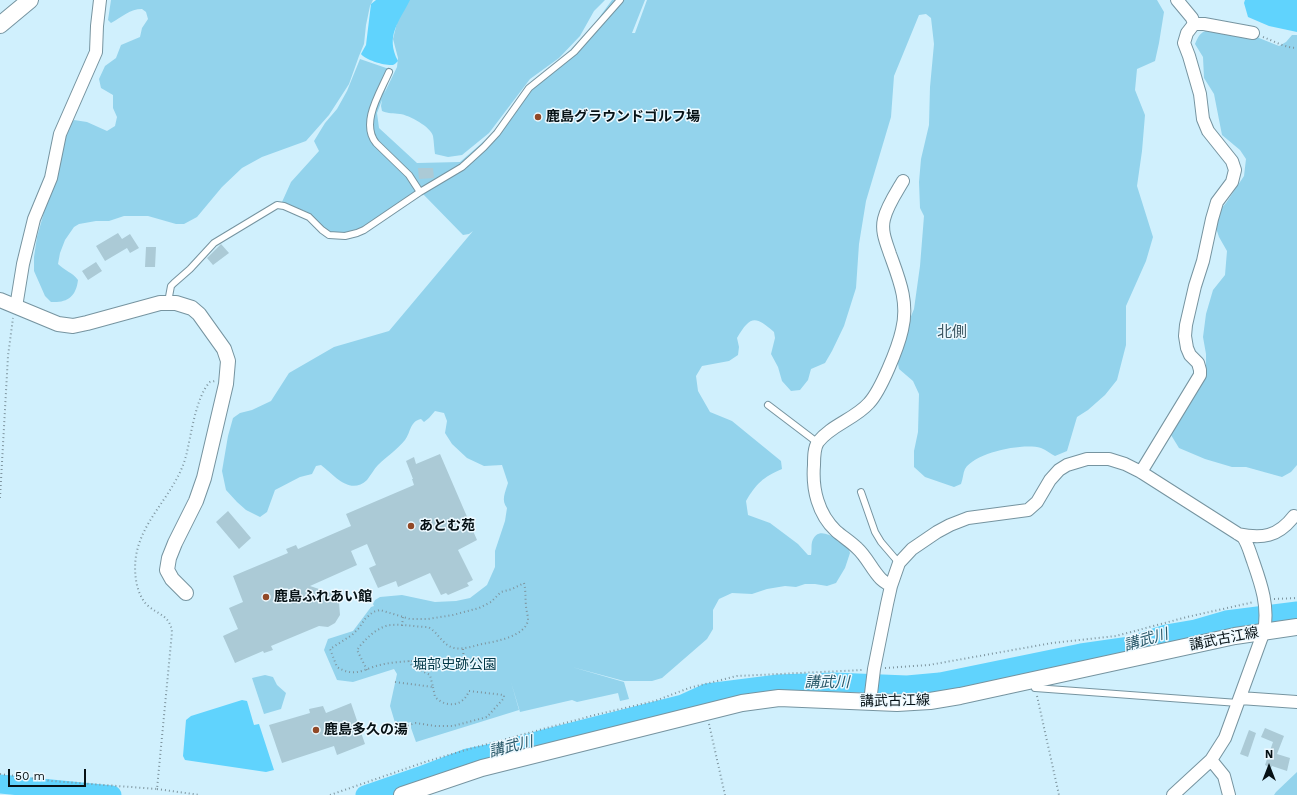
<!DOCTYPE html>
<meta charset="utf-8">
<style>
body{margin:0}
#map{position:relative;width:1297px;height:795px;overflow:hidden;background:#d0f0fd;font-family:"Work Sans",sans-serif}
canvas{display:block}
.north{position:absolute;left:1249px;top:747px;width:40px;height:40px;-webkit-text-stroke:3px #edf9ff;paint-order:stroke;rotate:0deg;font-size:11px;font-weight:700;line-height:16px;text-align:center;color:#061115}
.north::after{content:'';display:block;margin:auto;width:14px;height:18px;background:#061115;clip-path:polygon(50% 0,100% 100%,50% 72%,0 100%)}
.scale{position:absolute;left:8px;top:769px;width:78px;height:18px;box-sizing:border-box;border:2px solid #061115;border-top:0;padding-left:5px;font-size:12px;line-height:14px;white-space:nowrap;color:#061115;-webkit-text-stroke:3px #edf9ff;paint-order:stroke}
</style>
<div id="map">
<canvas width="1297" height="795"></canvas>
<div class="north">N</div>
<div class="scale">50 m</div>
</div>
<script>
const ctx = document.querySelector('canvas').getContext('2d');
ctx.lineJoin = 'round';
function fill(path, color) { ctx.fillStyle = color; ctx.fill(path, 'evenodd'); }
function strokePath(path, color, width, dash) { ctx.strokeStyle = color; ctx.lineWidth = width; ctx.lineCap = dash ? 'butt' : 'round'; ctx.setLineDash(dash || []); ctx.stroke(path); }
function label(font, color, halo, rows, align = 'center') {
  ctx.font = font + ' "Work Sans","Noto Sans JP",sans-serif'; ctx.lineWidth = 3; ctx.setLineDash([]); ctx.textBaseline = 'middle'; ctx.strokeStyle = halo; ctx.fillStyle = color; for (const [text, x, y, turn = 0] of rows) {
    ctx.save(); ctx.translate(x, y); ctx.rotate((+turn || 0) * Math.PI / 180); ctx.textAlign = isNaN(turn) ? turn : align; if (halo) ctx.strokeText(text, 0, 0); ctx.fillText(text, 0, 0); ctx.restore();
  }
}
fill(new Path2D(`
 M111,0H373L370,6L366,25L364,44L359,56L349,84L329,115L306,141L262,157L242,168L222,187L197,217L184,224H176L148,216H124L109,221H96L79,224L74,227L65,240L60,253L58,264C65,271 72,272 78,280C76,297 67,303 51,302L45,296L34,271V257L37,237L69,124L74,120L87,122L107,131L115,126L117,117L113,108V95L101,88L99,79L105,66L116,58L121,45L140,37L142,28L148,19L146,12L142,9C130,9 122,17 111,23L108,20Z
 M404,0H605L594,11L580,36L559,58L530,79L489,133L462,155L448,157L435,154C434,148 434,142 433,136C431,127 409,115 400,114C393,113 389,114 382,111L381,106L382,100L377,113L379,128L417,163L460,162L490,136L534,80L561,59L587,34L612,0H645L632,33H635L647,0H1157L1164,12L1159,43L1155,61L1137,69L1135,90L1145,115L1142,151L1137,186L1153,237L1146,261L1126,306V345L1117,380L1105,395L1088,410L1077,417L1067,451L1055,456C1051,454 1046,450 1041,448C1023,443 976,452 965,469C963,473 963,479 961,484L954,487L925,477L914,467V451L918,432L919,394L913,381L899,369L896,353L914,309L920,266L924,216L920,208L919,182L921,159L929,125L930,87L934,44L931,18L926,14L919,15L894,76L891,117L866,201L859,244L856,288L844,326L832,351L825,363L811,369L808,380L800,390L791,391L782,381L778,367L771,354L775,338L774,332C755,315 750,316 737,338L739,347L738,355L729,361L702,366L696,376L698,391L710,412L732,421L781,461L782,469C763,477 756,484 746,501L748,515L770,523L798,544L808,555H811C812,550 811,546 812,542C818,523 838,540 848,547L850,553L845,568L836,583L827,586L815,584H805L796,587L785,586L767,589L752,594L732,593L719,599L713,610V629L707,639L662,678L652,681H624L572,667L624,682L629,699L620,701L618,693L577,702L572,700L520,712L511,682L519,710L416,742L411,728V722L396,726L390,706L397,674L394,669L353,682L337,680L324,650L328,639L353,631L371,607L374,606L373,604L375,600L380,597L402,595L435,602L456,601L470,598L487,585L495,567V551L505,521L507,508C501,500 505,493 508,483L502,465L484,466L467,458L452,444L445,433L447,421L444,413L435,411L429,418L424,422L421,419C410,421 411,432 405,440C398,449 386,457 378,465C374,469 371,475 367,480C350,496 334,475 321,465L316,466L312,474L300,477L275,490L267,512L260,517L246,510L237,502L226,490L222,471L228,436L233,418L240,413L252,410L271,401L289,373L334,347L389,331L473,231L469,234L463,235L423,194H414L363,229L340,235L325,231L307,212L282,202L291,182L319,151L314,141L325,123L337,109L347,91L360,59L392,70L384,94L397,67L398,58L393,39L399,14Z
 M1220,29L1244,32L1279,46L1286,42L1292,35H1297V465L1291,472L1282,477L1246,467H1232L1205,459L1179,448L1171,435L1176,421L1206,373V354L1203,337L1206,314L1213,290L1225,275L1227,251L1219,237L1215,225L1218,212L1226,203L1244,176L1246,159L1240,150L1222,135L1214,94L1204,78L1203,57L1195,44C1201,29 1205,31 1220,29Z
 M265,675L273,677L277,685L286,693L281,709L264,714L252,678Z
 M1297,772V795H1274L1276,792Z`), '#93d3ec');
fill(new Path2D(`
 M376,0H410C399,22 385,36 398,61C397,62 394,65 393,65C386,66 365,60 361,54L366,45L371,4Z
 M1245,0H1297V32L1269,26L1248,17L1244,3Z
 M242,700L247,701L254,725L259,724L274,770L266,772L185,760L183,756L186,720L191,716Z`), '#60d3fd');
strokePath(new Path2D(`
 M0,784L112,795
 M365,795L420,776L467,758L502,751L544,739L683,704L707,693L778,684L833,682L907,685L940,682L1081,653L1130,646L1166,634L1195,629L1226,620L1297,611`), '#60d3fd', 19);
fill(new Path2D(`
 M418,168H433L434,178L419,179Z
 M118,233L122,239L130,234L139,248L130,253L127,248L105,261L96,246Z
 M221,244L229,253L213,265L207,258Z
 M146,247H156L155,267H145Z
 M96,262L102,271L88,280L82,271Z
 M440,454L477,540L458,550L473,580L467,583L469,586L448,595L446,593L441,595L430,573L398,587L396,581L378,588L369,568L376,565L367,544L351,551L357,565L310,586L331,593L334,595L339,603L340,615L335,623L328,627L319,626L271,646L273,650L264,653L263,651L235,663L223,636L238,629L229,608L243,602L233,576L288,553L286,549L296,545L298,549L351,526L346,514L414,485L412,479H413L406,461L414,457L416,464Z
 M228,511L251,538L239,549L216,522Z
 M351,703L365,744L337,755L334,746L282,763L269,725L310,713L309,709L323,706L326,713Z
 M1265,728L1284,736L1277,754L1290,758L1287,771L1272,766L1271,768L1265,765L1273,742L1261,737Z
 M1249,730L1256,733L1248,757L1240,754Z`), '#abcad6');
const service = new Path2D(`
 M389,72C380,93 360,123 376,143L409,175L420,192
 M168,302L171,286L174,283L190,269L214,243L277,205L284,206L309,217L322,230L329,235L345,236L357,233L364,230L420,192L462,167L472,158L484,147L497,133L529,88L574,52L620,0
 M768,405L818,443
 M861,492L875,532L881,542L899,563
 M1035,688L1238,703`);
const minor = new Path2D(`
 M1177,0L1192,18L1194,24
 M16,307L23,264L34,219L51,178L60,134L96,52L97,26L100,0
 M1141,472L1200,375V370L1198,363L1190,355L1187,348L1185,336L1186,325L1195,286L1203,261L1212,219L1217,202L1232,182L1235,170L1232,161L1208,131L1203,119L1200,94L1189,56L1184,43L1187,33L1194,24H1204L1253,33
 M1238,534C1262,539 1278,537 1294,516
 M891,586C888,584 884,582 881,579C872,570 867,557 857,548C851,542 843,537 836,531C818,514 812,489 814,465C814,457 814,448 818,442C831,425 855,419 869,403C881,390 898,348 902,330C909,302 899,279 890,254C886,242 881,231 884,219C887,206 896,193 903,181
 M1240,698L1297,702
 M870,702L874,669L887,604L891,586L899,563L912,549L937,532L950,525L968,518L1028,510L1037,502L1050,480L1059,470L1067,465L1087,459H1109L1125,464L1141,472L1243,537C1248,544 1250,553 1253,561C1261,584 1269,606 1264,631L1225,738L1211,760L1173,795
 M1211,760L1224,776L1229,795`);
const tertiary = new Path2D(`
 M0,300L58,324L73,326L87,323L160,303H176L192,308L199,314L224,349L228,361L226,384L204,478L196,501L175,543L169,558L167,570L172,579L186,593`);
const secondary = new Path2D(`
 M0,25L30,0
 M402,795L482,768L742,703L779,698L897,703L930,701L960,696L1235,636L1297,627`);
strokePath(service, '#7694a0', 8);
strokePath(minor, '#7694a0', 14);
strokePath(tertiary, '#7694a0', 16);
strokePath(secondary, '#7694a0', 18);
strokePath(new Path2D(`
 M1263,37C1274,41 1285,48 1297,48
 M0,498L8,356L13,318
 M1274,599L1297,598
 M402,626L403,617
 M463,649L464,662
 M885,668L929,665L1052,643L1116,636L1187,617L1254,602
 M367,670L357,650C364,640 379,625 392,625C404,624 416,627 428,627C438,632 442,645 454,648C465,650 476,645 487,643C499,641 526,635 528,620C528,615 526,610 526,605C525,597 526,591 524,583L512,589L501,592L491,602L479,608L453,615L428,619H410L380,610L373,612L365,619L359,628L352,635L330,649L337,667C352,676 359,672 373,667C384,663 398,662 410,661C417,661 449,660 454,662C459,663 461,666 468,667L470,665L469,662H464V666
 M395,682L433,687L430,675L412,666L409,661
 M1037,696L1059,795
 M709,724L725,795
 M396,729L416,723L435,726H453L487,717L504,698V695L469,691C463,707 446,708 435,697L433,687
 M0,774L52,781L157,789L172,632C170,615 158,615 147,605C141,599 137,588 136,580C128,527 174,501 186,456C191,436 196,396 210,382L215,381
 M157,789L200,795
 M330,795L425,762L469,749L595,715L655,701L689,688L737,676L863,670`), '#7e959f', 2, [1, 3]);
strokePath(service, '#fff', 6);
strokePath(minor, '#fff', 12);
strokePath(tertiary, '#fff', 14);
strokePath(secondary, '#fff', 16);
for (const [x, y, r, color] of [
 [538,117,4,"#914927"],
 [411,526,4,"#914927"],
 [266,597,4,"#914927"],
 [316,730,4,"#914927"]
]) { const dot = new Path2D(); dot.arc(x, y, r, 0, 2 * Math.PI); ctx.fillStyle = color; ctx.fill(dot); strokePath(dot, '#edf9ff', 1.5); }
label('bold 14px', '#061115', '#edf9ff', [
 ["鹿島グラウンドゴルフ場",546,117],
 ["あとむ苑",419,526],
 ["鹿島ふれあい館",274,597],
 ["鹿島多久の湯",324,730]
], 'left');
label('14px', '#061115', '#edf9ff', [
 ["講武古江線",1224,639,-11],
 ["講武古江線",895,701,-1]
]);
label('14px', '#003646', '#edf9ff', [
 ["堀部史跡公園",455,665]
]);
label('15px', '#3e5964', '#edf9ff', [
 ["北側",952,333]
]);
label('italic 15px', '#285869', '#edf9ff', [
 ["講武川",1146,640,-16],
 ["講武川",827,683],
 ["講武川",511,747,-14]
]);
</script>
